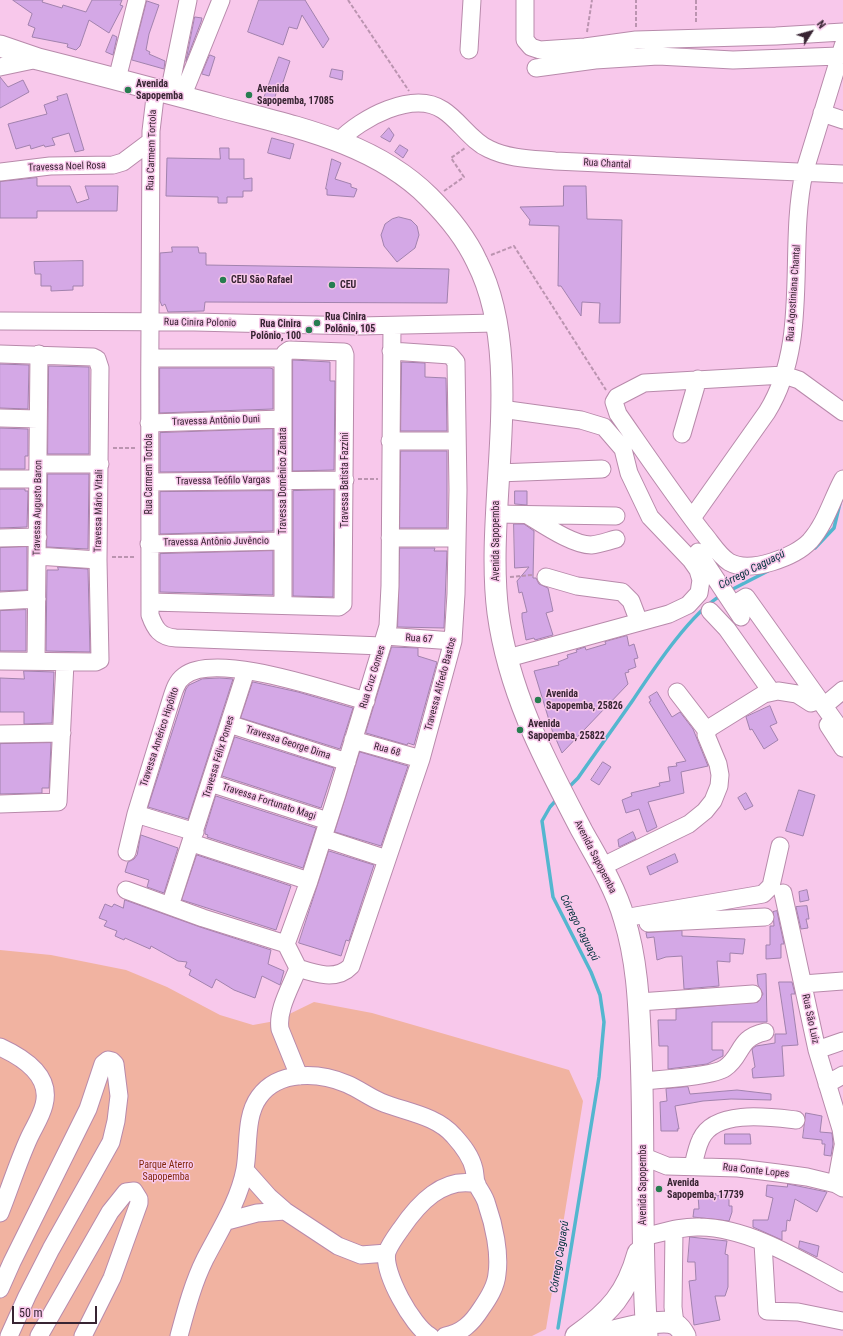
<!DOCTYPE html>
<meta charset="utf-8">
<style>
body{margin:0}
#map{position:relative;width:843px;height:1336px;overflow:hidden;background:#f8c8eb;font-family:"Roboto Condensed",sans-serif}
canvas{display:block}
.north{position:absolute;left:791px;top:12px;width:40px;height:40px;-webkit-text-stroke:3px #f8c8eb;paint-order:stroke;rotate:53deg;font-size:11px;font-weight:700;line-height:16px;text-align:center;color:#372432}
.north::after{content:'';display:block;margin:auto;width:14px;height:18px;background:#372432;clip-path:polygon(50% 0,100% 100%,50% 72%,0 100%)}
.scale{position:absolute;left:12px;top:1306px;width:85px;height:18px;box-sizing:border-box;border:2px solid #372432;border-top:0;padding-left:5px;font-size:12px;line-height:14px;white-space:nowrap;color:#372432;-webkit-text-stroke:3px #f8c8eb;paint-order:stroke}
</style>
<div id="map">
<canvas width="843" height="1336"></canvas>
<div class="north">N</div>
<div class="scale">50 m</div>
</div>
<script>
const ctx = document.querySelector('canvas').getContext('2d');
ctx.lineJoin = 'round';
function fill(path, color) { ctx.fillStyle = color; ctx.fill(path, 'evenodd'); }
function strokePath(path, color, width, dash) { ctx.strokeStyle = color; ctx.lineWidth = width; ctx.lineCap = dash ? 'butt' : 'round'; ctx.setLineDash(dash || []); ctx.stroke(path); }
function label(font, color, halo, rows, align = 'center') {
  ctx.font = font + ' "Roboto Condensed",sans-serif'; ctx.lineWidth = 3; ctx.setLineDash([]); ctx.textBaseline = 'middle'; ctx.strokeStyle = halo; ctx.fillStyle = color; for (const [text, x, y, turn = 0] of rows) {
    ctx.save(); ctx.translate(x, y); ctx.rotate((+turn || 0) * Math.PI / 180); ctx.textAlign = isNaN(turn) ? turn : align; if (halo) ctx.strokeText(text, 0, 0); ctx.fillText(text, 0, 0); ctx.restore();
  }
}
fill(new Path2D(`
 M0,950L51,955L126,970L167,987L220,1015L253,1025L275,1021L314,1002L372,1013L569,1070L583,1101L546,1329L532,1336H0Z`), '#f1b3a1');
strokePath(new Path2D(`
 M815,548L834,528L840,503
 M729,591L768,571
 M568,788L578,778C596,752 615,726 633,700C653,670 691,612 722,595
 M558,1328L599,1077L604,1022L600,995L591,972L553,897L542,821L550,807L558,798`), '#54b6cf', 3.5);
const building = new Path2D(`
 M13,0H43L42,2L62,8L63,5L86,12L92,0H122L120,5L123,6L109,33L89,20L80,46L76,50L67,47L68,44L32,37L35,28L28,25L32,14Z
 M259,0H305L329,39L323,48L302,15L297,29L289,27L283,45L248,32Z
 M147,1L159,5L149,34L146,50L150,52L149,54L165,61L164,69L132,60Z
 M195,17L202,18L201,22L186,61Z
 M113,35L117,37L113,55L106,52Z
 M210,55L215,57L209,76L202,74Z
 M279,57L290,61L282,85L279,84L273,103L263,101Z
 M332,69L343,71L342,80L330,77Z
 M0,77L8,87L23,80L29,92L0,108Z
 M67,94L84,150L75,152L69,133L52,138L55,145L45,147L44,145L31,149L30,145L16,149L8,124L47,114L44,105L58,100L57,97Z
 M389,128L394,135L390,142L381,137Z
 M272,138L294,144L290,159L268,153Z
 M400,145L408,150L403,158L395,152Z
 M220,148H229V159H244V179L252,178V191H243V197H227V203H218V197L166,196L167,158L220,159Z
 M332,159L341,163L335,179L351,184V187L357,189L354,197L327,195V189H326Z
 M37,178V186H70L77,203L89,199L85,186H118L117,211H37V218H0V182Z
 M564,186H586L587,219L622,220L620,323H599L600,303L582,302L581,316L561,286H558L559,226L529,225L530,220L520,207L563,206Z
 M399,217L411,220L417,226L419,235L415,248L397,262L384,246L381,235L385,224L392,219Z
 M172,247H198L199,253H206V265L449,269L447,303L205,302L204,311L168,312L165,304L162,306L160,301V253L172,252Z
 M83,261V286H73V290L51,291V286H41V274H35L34,262Z
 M293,360L330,362V381H335L334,470L293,471Z
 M402,362L425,363V377L446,378L447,431H401Z
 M0,364L29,365L28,409L0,408Z
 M49,366L89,367V454H48Z
 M160,368H270L273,369V409L160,413Z
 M0,428L28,429V456H25V469H0Z
 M273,429V471L160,472V433Z
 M401,451H447V528H400Z
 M48,474H89L88,549L47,547Z
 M0,489H25V491H28L27,527L0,528Z
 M334,490L333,597L293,596V491Z
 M273,491V531L160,534V492Z
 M515,491H527V505L515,504Z
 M514,524H524L534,531L533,578H536L539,584L548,588L553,611L546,613L553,635L535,640L534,638L526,640L522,618V613L527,612L522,592L519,593L517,581L529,567L515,568Z
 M27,547V590L0,591V548Z
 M400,548H435L434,551H447L444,628L398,627Z
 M273,551V595L160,592V554Z
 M58,567L88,569L90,652L46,651L47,570H58Z
 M26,610V651H0V611Z
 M627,636L629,646L634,644L638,658L634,659L636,667L628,670L629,672L625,673L628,684L562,753L552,730L534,671L559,665L558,662L568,658L567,655L577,652L576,650L585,647L586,650L606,644L605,642Z
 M392,647L418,648V656L437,662L414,745L408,743L407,745L366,733Z
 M24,671L54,672L52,723L24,724V712H0V678L24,679Z
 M220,678L233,679L188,819L148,807L186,689L189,685L202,679Z
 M253,682L298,692L353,708L340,749L241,718Z
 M657,692L672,717L680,712L693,729L708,766L681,772L684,793L648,802L657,827L647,832L639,809L626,813L622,800L632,796L631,793L660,786L659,783L670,781L668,767L677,766L676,763L686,761L649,702L651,701L649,697Z
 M770,706L777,723L770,726L778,740L764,749L752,729L750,730L746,717Z
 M235,737L334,768L321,808L222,776Z
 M51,743L49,788H42V793L0,794V744Z
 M360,752L408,766L381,846L335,832Z
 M603,762L611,767L599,785L591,780Z
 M799,790L815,795L803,836L786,831Z
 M746,793L753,806L745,810L738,798Z
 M216,796L316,828L303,868L207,837L208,835L205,834V831Z
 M633,832L636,839L619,847L618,840Z
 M141,835L178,848L164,893L147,887L149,880L125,872L128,862L134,859L137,855Z
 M329,851L374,865L349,941L346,940L341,956L299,943Z
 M675,854L678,862L650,875L647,867Z
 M197,855L291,886L276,930L182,900Z
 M807,890L809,900L800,902L799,892Z
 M125,900L200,927L271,950L268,964L284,971L280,985L262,976L255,998L234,990L216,979L212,988L189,975L191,970L185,967L187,962L178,961L151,946L150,949L125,938L124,940L115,936L117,931L104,926L107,921L99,918L105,904L112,907L114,904L123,908Z
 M807,906L809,919H806L808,928L801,929L796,907Z
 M777,911L784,944H781V958L766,959V945H770V926H774L773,912Z
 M682,931V936L745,939L743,954L730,953V962L717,961L719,986L684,989L682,956L666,957L657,960L654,937L647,938L646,933Z
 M766,974L767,1022H712V1050H723V1056L707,1064L668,1069V1046H659L658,1020H676V1009L758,1002L763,994L758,985L757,975Z
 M779,982H792L795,994H791L798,1045L782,1046L784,1076L753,1078L752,1069L755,1067L752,1049L756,1046L775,1043V1034H786Z
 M688,1087L690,1094L737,1090L771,1094V1100L731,1099L703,1101L675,1106L679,1129H677L678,1131H661L660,1102L667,1101L666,1089Z
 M806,1113L822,1116L820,1132L832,1133L833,1144L831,1156L824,1155L825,1144H822V1140L803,1138Z
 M725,1134H750L751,1144H725Z
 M788,1184L827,1192L817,1212L795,1199L790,1221L787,1220L786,1231H782V1240L753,1227V1220H768L773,1198L766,1196L767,1185L787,1187Z
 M716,1194V1196L729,1194V1206H732V1212L729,1221L693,1217L694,1209H699L698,1195Z
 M690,1237L727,1241L725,1254L728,1255V1287L725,1296H715L720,1320L694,1325L689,1281L696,1280L695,1262H688Z
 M800,1241L819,1246L817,1257L799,1248Z`);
fill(building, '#d4a8e6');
strokePath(building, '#a182ad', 1);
const minor = new Path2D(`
 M525,0V40L531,47L540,50L585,47L636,40L776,36L843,32
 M469,50L472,0
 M0,67L38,59
 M536,68L595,60L658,56L733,60L839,56
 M117,79L137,0
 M156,89L151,131C150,292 149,454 150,615C155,629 160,637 176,638L382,646
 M169,93L188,0
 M182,97L221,0
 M822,113L843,120
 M339,141C361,118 413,90 443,110C460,121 471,141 489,149C509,159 534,159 555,161L843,174
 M0,172L50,166L113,165L123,162L151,141
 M0,321L194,322L359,326L496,323
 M391,351L450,355L456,362L458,490L456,594L453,641L421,759L351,966C337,981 316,974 298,968L286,944L309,881L337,794L388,626L390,586L392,326
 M0,354L93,357L97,359L100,368L98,560L100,660L96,662L0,661
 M150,358H283
 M501,409L581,420L604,427L623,449L629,473L650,517L691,560L698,570L701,580L699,593L688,605L669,614L508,658
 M843,412L799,380L784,375L644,383L617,397L614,402L618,414C646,454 673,494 703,533C711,542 718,555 729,562C750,574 795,557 810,541C826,523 832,499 843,479
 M0,418L38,419
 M149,423L283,419
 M682,434L698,379
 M390,441H457
 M38,464H100
 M498,473L602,469
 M0,479H37
 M150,482L345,480
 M495,514L616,516
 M529,516C544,525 573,545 591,545C600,544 608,541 616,539
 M692,518L767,412C811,341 787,251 804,173L843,46
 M0,538L38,537
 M390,538H457
 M149,544L282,541
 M698,552L741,617
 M37,556L98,560
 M546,577L577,586L622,592L631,601L639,622
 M0,601L37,599
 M150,602L339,607L343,604L345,355L344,352L289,350L285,353L283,358V605
 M738,602L746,597L843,733
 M710,611L727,629L771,691
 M385,636L453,641
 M36,661L39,354
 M677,692L707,731
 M824,706L843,690
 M229,724L347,762
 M828,725L843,748
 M0,734L62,733
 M353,740L421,759
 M210,783L328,821
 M0,804L58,802L65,663
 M195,832L136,814L171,700C174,691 176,682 184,676C216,651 328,691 366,701
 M323,838L387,859
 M192,843L309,881
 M127,852L136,814
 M601,867L689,824L705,811L713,801L719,786L720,775L718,764L706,735L707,731L711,727L764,694L778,691L797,694L811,703L820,700
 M126,890L203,918L286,944
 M783,893L817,1050L841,1129L843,1142
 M170,906L246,671
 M624,918L763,894L771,886L780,846
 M648,923L765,917
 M298,968C291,987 277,1009 280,1029L299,1076
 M803,984L843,981
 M639,1002L753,994
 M0,1047C22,1057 52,1075 44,1105C41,1117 34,1127 29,1138C18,1162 10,1188 0,1213
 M817,1050L843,1041
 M642,1081C660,1079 712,1077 725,1068C743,1056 737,1038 765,1032
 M827,1084L843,1075
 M642,1156L667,1166L738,1168L778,1173L807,1177L836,1184L843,1188
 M693,1166C695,1157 697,1147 701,1139C715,1109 770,1117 796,1120
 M245,1170L269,1197L285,1211L338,1246L361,1255L387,1253
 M836,1184L843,1146
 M227,1221L257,1213L285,1211
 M674,1230L673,1307L675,1324
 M643,1237C661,1233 681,1226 700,1227C750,1228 800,1260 843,1283
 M763,1243L767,1311L798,1312L842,1321
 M0,1289L12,1262L88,1109L103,1064L108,1060L112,1061L115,1064L119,1096L116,1121L111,1142L51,1249L27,1296L9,1336
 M39,1336L110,1212L126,1192L134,1191L139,1199V1203L112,1278L83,1336
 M179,1336C186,1310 193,1283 205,1259C220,1230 239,1201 245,1169C249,1146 245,1116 259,1097C278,1070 319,1072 347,1084C359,1089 369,1097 381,1102C405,1112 436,1115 454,1136C463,1146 471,1156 474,1169C475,1173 475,1178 476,1183C479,1190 485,1196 487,1205C494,1225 500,1253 497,1274C496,1287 488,1299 481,1309C472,1323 462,1333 445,1336
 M430,1336C413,1327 382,1272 387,1252C390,1244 396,1236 401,1229C418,1204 443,1176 477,1184`);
const major = new Path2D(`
 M0,46L38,59C98,74 157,90 217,106C291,126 373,141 429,197C448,216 466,238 477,262C527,360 484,505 498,613C509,694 545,760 582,831C597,858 615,887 624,918C638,962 639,1008 641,1053C645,1148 640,1242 647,1336
 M576,1336C610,1312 627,1293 638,1253
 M594,1336C611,1332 660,1317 675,1324C680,1327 683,1332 685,1336`);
strokePath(minor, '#b88aab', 19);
strokePath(major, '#b88aab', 23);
strokePath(new Path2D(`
 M348,0L409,91
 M696,0V24
 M636,27V0
 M587,32L592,0
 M444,191L464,177L451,158L465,148
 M491,255L514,246L606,390
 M113,448H137
 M358,479H378
 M112,557H136
 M510,577L532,575`), '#bb94b0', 2, [4, 2]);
strokePath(minor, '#fff', 17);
strokePath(major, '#fff', 21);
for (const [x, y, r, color] of [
 [128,90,4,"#277d50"],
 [249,95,4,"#277d50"],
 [223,280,4,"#277d50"],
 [332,285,4,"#277d50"],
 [317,323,4,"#277d50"],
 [309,330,4,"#277d50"],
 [538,700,4,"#277d50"],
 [520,730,4,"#277d50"],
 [659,1189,4,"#277d50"]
]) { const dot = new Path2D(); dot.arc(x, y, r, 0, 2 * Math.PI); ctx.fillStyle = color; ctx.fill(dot); strokePath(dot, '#f8c8eb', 1.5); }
label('bold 10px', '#372432', '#f8c8eb', [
 ["Avenida",136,84],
 ["Sapopemba",136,96],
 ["Avenida",257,89],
 ["Sapopemba, 17085",257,101],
 ["CEU São Rafael",231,280],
 ["CEU",340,285],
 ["Rua Cinira",325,317],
 ["Polônio, 105",325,329],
 ["Rua Cinira",301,324,"right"],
 ["Polônio, 100",301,336,"right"],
 ["Avenida",546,694],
 ["Sapopemba, 25826",546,706],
 ["Avenida",528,724],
 ["Sapopemba, 25822",528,736],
 ["Avenida",667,1183],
 ["Sapopemba, 17739",667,1195]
], 'left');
label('10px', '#372432', '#f8c8eb', [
 ["Rua Carmem Tortola",152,150,-88],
 ["Rua Chantal",607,164,3],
 ["Travessa Noel Rosa",67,167,-2],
 ["Rua Agostiniana Chantal",794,293,-86],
 ["Rua Cinira Polonio",200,323,1],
 ["Travessa Antônio Duni",216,421,-2],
 ["Rua Carmem Tortola",149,474,-90],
 ["Travessa Batista Fazzini",345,480,-90],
 ["Travessa Teófilo Vargas",223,481,-1],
 ["Travessa Domênico Zanata",283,481,-90],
 ["Travessa Augusto Baron",38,508,-89],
 ["Travessa Mário Vitali",99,511,-89],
 ["Avenida Sapopemba",496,541,-90],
 ["Travessa Antônio Juvêncio",216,542,-1],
 ["Rua 67",419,639,4],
 ["Rua Cruz Gomes",373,677,-73],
 ["Travessa Alfredo Bastos",441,684,-75],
 ["Travessa Américo Hipólito",160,737,-72],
 ["Travessa George Dima",288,743,18],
 ["Rua 68",387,750,15],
 ["Travessa Félix Pomes",219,757,-73],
 ["Travessa Fortunato Magi",269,802,18],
 ["Avenida Sapopemba",595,857,63],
 ["Rua São Luiz",810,1019,78],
 ["Rua Conte Lopes",756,1171,6],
 ["Avenida Sapopemba",643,1185,-90]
]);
label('10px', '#81280c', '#f8c8eb', [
 ["Parque Aterro",166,1165],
 ["Sapopemba",166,1177]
]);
label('italic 11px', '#01313c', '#f8c8eb', [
 ["Córrego Caguaçú",752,570,-27],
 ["Córrego Caguaçú",579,928,63],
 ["Córrego Caguaçú",560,1257,-81]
]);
</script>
